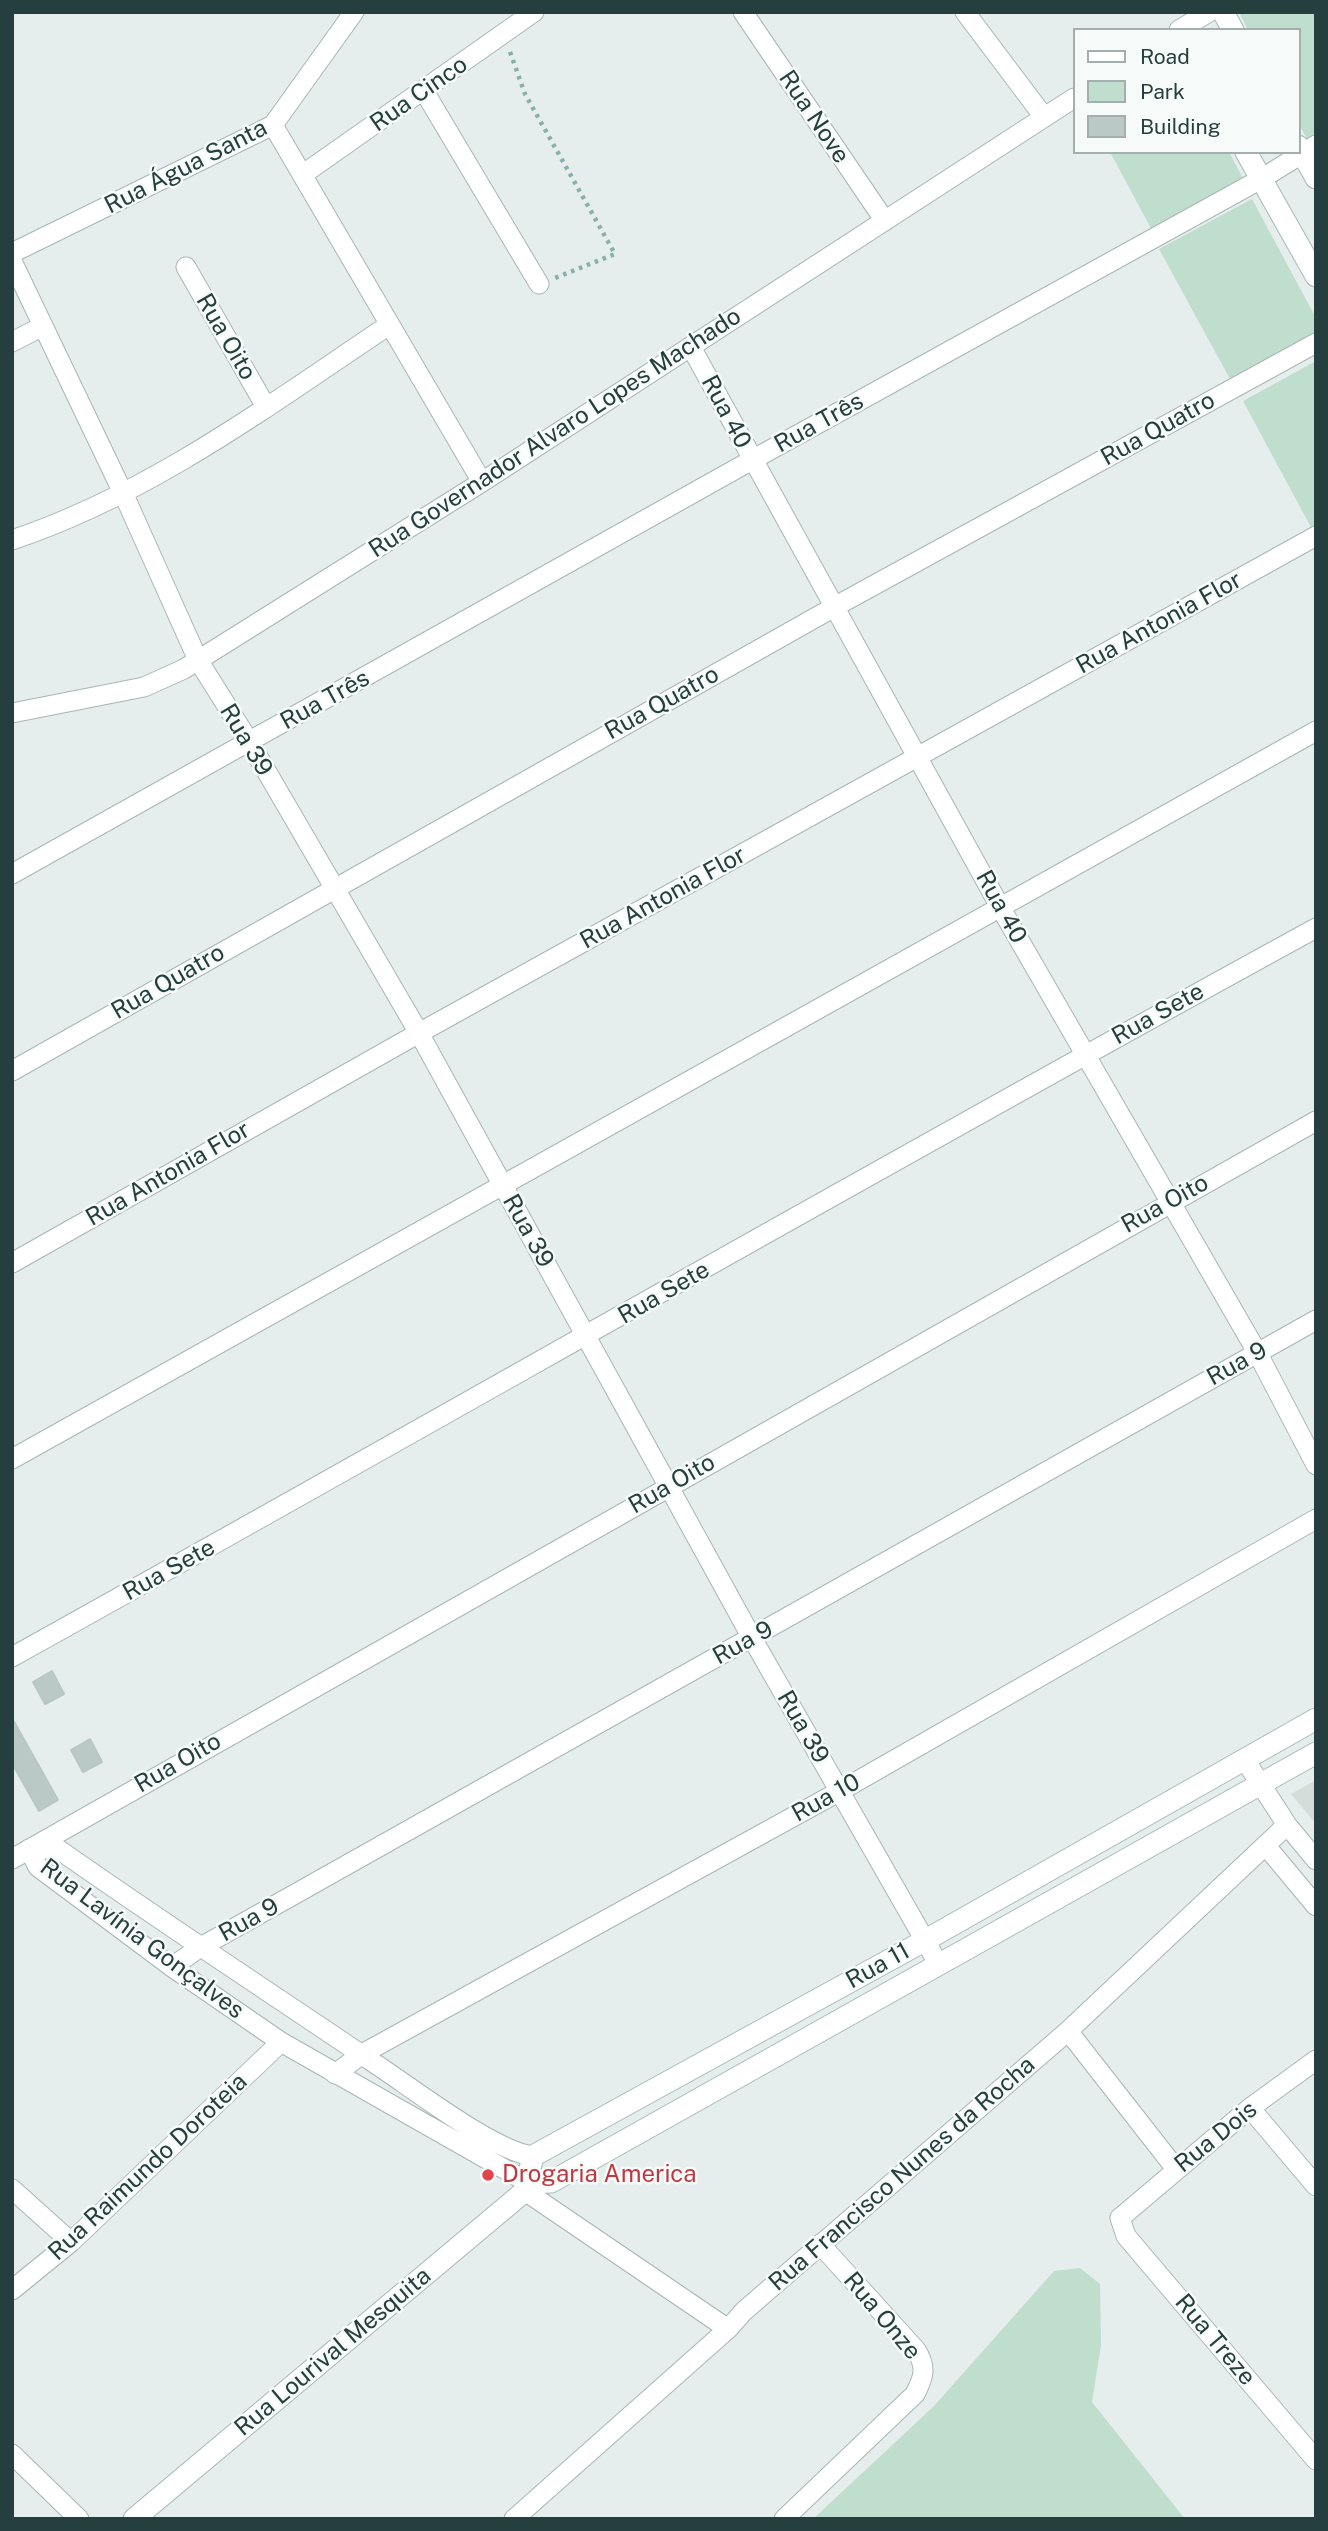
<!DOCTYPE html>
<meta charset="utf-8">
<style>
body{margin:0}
#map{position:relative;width:1328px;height:2531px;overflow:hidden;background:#e5eeec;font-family:"Public Sans",sans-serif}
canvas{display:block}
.frame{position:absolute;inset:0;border:14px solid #243f3d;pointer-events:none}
.legend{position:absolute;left:1073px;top:28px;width:228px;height:126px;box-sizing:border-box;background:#f6faf9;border:2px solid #a2afae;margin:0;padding:9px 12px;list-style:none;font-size:21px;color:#243f3d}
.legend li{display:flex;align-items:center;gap:14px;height:35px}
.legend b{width:35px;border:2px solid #a2afae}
</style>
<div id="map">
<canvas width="1328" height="2531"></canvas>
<div class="frame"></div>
<ul class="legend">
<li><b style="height:9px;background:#fff"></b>Road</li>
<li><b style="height:19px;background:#bfdecd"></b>Park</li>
<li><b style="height:19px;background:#bac9c5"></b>Building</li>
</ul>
</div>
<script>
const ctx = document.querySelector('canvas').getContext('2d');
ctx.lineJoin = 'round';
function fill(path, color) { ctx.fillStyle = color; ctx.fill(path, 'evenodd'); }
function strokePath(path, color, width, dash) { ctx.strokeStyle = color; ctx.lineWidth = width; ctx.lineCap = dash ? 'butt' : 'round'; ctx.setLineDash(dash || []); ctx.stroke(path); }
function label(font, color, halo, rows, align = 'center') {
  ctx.font = font + ' "Public Sans",sans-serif'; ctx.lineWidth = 5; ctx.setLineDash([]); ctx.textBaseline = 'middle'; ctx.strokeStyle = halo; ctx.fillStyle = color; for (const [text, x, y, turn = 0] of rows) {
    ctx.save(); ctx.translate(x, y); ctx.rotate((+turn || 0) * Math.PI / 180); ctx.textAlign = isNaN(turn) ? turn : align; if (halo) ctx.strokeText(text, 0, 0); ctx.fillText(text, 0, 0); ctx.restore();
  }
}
fill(new Path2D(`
 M1316,1780V1824L1291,1794Z`), '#d3dedb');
fill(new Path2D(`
 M1239,12H1316V134L1307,139L1298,122V30H1248Z
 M1110,152H1229L1246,184L1154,234Z
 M1252,199L1316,318V333L1230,379L1159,249Z
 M1316,361V529L1313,531L1243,401Z
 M1080,2268L1100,2284L1101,2345L1092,2402L1185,2519H813L934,2406L1054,2271Z`), '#bfdecd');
const building = new Path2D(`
 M52,1671L64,1694L45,1704L33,1682Z
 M12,1718L58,1800L39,1811L12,1763Z
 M90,1739L102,1762L83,1772L71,1750Z`);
fill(building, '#bac9c5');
strokePath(building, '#b8c7c4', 2);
const street = new Path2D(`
 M743,12L885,221
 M965,12L1044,117
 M1179,30L1209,12
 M424,91L539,284
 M273,125L482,482
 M302,175L534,12
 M12,253L273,125L354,12
 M12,261L124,495L198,660L250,743L419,1033L752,1638L939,1965
 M186,267L266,407
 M12,342L43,326
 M691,347L999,905L1257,1352L1316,1465
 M12,540C150,494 269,405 389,325
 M12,713L144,687L184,669L482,482L1074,98
 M12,874L752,460L1261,179L1316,145
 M12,1071L836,606L1316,343
 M12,1263L419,1033L1316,536
 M12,1459L1316,731
 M12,1657C447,1415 879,1167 1316,928
 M1245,1760L1287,1825L1316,1860
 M1266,1846L1316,1906
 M29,1849L38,1867L172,1967L281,2042L529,2183
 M30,1849H58C162,1922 269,1992 374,2063C411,2087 493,2151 533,2156
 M12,1859L1316,1121
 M172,1967L199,1948L1316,1320
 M1068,2031L1176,2169
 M1316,2060L1250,2108L1120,2218L1126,2236L1316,2460
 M335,2074L362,2054L840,1791L1316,1519
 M1250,2108L1316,2186
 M12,2189L71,2242
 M525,2191L728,2329
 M12,2290L71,2242L281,2042
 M12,2454L79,2519
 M514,2519L728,2329L744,2311L1068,2031L1287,1825
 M784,2519L915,2394C924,2377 927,2367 916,2350L820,2244`);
const secondary = new Path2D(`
 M1223,12L1233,30
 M1298,146L1316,178
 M1246,152L1316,276
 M529,2183L551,2182L1316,1753
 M134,2519L525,2191L533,2156L924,1941L1316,1719`);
strokePath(street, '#a7b6b4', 21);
strokePath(secondary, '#a4b9b6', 23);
strokePath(new Path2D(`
 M510,52L525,94L615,254L555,278`), '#87b0ab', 4.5, [3.5, 5]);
strokePath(street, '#fff', 19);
strokePath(secondary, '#fff', 21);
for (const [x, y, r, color] of [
 [488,2175,7,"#e0444e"]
]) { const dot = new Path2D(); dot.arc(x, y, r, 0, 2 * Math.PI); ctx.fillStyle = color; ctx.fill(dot); strokePath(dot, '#f6faf9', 2.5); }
label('24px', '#243f3d', '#f6faf9', [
 ["Rua Cinco",419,94,-35],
 ["Rua Nove",814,117,56],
 ["Rua Água Santa",186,167,-27],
 ["Rua Oito",226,337,60],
 ["Rua 40",726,412,62],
 ["Rua Três",819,423,-29],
 ["Rua Quatro",1158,429,-29],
 ["Rua Governador Alvaro Lopes Machado",555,433,-33],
 ["Rua Antonia Flor",1159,623,-29],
 ["Rua Três",325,700,-29],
 ["Rua Quatro",662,703,-29],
 ["Rua 39",246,740,59],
 ["Rua Antonia Flor",663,898,-29],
 ["Rua 40",1001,907,61],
 ["Rua Quatro",168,982,-30],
 ["Rua Sete",1158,1014,-29],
 ["Rua Antonia Flor",168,1174,-30],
 ["Rua Oito",1165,1204,-29],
 ["Rua 39",528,1231,61],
 ["Rua Sete",664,1293,-30],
 ["Rua 9",1237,1364,-29],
 ["Rua Oito",672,1484,-30],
 ["Rua Sete",169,1570,-29],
 ["Rua 9",743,1643,-29],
 ["Rua 39",803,1727,60],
 ["Rua Oito",178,1763,-30],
 ["Rua 10",826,1798,-29],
 ["Rua 9",249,1920,-29],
 ["Rua Lavínia Gonçalves",142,1939,37],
 ["Rua 11",878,1966,-29],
 ["Rua Dois",1216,2137,-39],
 ["Rua Raimundo Doroteia",148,2167,-43],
 ["Rua Francisco Nunes da Rocha",902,2174,-41],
 ["Rua Onze",882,2316,50],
 ["Rua Treze",1215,2340,50],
 ["Rua Lourival Mesquita",333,2352,-40]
]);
label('24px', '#be3a42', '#f6faf9', [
 ["Drogaria America",502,2175]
], 'left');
</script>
